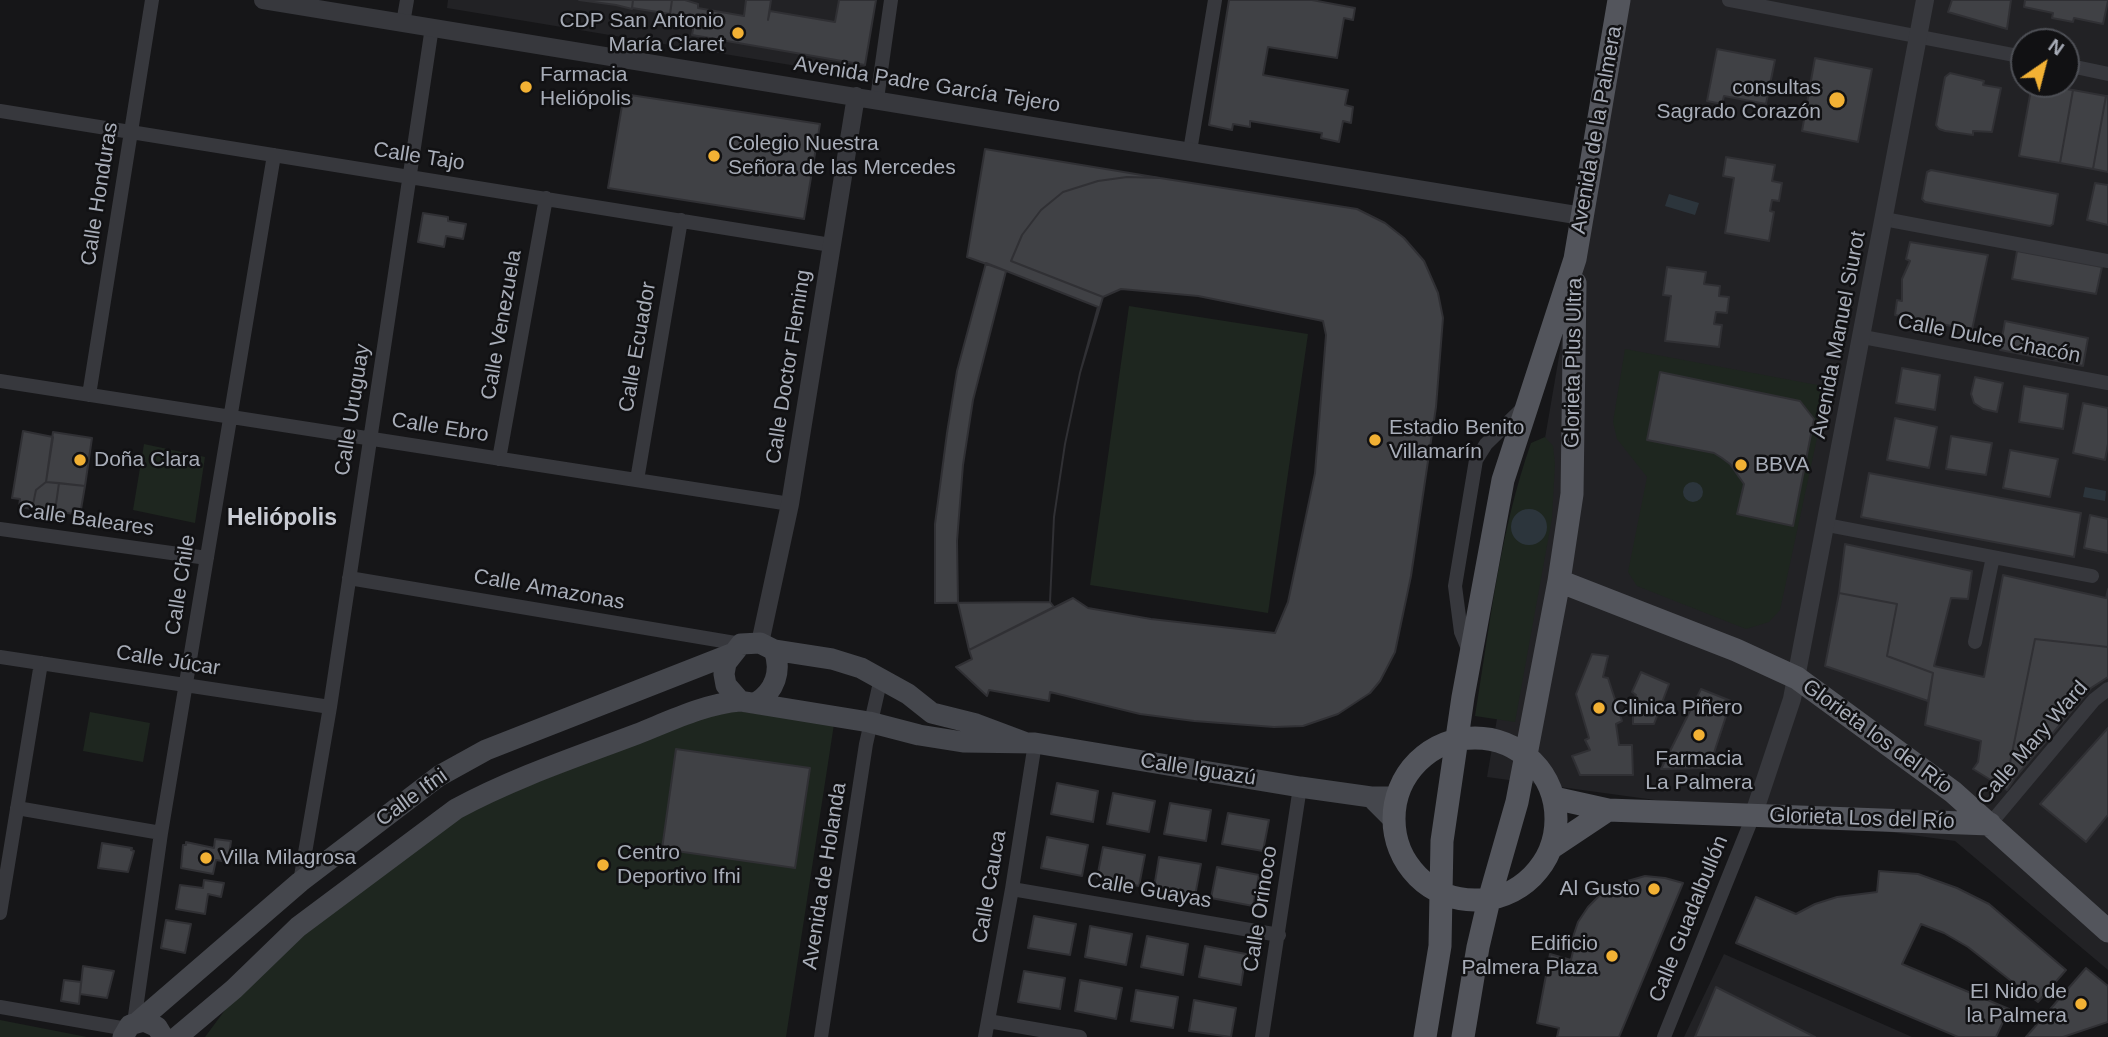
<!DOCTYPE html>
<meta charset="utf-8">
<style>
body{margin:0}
#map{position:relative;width:2108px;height:1037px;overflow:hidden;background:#161618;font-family:Arial,sans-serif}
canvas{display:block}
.north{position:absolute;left:2010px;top:28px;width:70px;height:70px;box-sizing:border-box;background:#111113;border:2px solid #4d4f55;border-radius:50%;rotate:35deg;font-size:19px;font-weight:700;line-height:28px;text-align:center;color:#a8adb8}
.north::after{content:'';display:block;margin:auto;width:24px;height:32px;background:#f2b134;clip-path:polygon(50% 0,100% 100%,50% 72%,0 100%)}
</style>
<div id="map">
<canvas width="2108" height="1037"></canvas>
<div class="north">N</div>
</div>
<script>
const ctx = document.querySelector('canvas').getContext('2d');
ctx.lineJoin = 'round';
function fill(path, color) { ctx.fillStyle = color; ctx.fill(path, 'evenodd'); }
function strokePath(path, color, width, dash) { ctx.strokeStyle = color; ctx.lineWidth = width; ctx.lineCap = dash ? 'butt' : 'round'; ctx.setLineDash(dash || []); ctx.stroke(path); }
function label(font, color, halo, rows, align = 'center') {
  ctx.font = font + ' Arial,sans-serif'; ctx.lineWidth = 5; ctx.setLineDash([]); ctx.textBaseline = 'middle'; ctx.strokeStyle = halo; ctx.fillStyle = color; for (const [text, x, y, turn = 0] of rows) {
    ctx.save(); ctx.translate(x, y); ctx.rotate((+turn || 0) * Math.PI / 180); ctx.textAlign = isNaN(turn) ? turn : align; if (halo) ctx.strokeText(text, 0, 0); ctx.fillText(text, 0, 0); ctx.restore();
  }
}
fill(new Path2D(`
 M448,0H876L863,77L447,8Z
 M1620,0H2108V970L1955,841L1487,777ZM2024,42H2066V84H2024Z
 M1724,954L1912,1037H1684Z`), '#222225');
fill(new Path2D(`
 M1129,306L1308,334L1268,613L1090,585Z
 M1625,349L1828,387L1780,610L1769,622L1746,629L1637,586L1628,572L1647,477L1617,439L1613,422Z
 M1545,437L1553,446L1555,464L1552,518L1515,722L1475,716C1490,624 1500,531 1531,443Z
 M144,444L205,457L195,523L133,510Z
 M729,710L834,724L786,1037H205L228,1006L306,933L473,808L703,716Z
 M90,712L150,723L143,762L83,751Z
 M0,1020L87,1037H0Z`), '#1e261f');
fill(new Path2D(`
 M1669,194L1699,203L1695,215L1665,206Z
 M1683 492a10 10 0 1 1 20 0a10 10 0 1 1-20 0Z
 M2085,487L2106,491L2105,501L2083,497Z
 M1511 527a18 18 0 1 1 36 0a18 18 0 1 1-36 0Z`), '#2c353c');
const building = new Path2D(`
 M579,0H633L632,9L616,5Z
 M633,0H672L670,14L632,8Z
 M672,0H685L698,4V8L744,16L746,0H771L768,20L770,11L835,22L839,0H876L865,65L692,35L695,19L670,15Z
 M1229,0H1312L1355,8L1353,20L1344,18L1337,58L1268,47L1263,75L1348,90L1345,105L1353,107L1351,123L1343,121L1339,142L1321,138L1322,133L1250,121V127L1233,124L1232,130L1209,125Z
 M1952,0H2011L2007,29L1948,12Z
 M2025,0H2108V1L2103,24L2074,18L2073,22L2052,18L2053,13L2024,7Z
 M1717,49L1775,60L1766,104L1724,96L1722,104L1707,101Z
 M1815,58L1872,69L1858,142L1802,131Z
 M1950,73L1984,81L1983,85L2001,88L1992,132L1973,131V135L1945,131L1939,129L1936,125L1945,77Z
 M2032,84L2073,90L2060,163L2019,156Z
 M2073,90L2106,96L2093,169L2060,163Z
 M624,94L820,124L804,219L608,188Z
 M2106,96H2108V172L2093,169Z
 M985,149L1160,178L1127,177L1098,181L1063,192L1041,210L1022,235L1011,261L1103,297L1080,373L1065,444L1054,517L1050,602L1054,607L969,650L958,603L957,541L963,465L973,400L1006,271L967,257Z
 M1726,157L1775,165L1772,181L1782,183L1779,201L1772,200L1770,211L1774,212L1769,241L1725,233L1734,178L1723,176Z
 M1931,170L2058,194L2053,224L2050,226L1925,202L1922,199L1927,172Z
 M1127,177L1160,178L1357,209L1385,223L1404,238L1424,261L1438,293L1443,318L1436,407L1411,576L1395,652L1380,681L1370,693L1338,714L1303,726L1274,727L1194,721L1140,714L1050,692L1049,701L989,690L987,696L956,667L972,659L969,650L1073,598L1088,608L1151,619L1275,633L1288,602L1315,473L1326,335L1323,321L1198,296L1121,289L1103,297L1011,261L1022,235L1041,210L1063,192L1098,181Z
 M2095,183L2108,185V225L2087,220Z
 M423,213L448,217V221L466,224L463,239L446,236L444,247L418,242Z
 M1910,242L1988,255L1972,330L1895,315L1897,300L1902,301V279L1910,261L1906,259Z
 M2017,251L2102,267L2096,294L2012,279Z
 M986,263L1098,307L1080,373L1065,444L1054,517L1050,602L935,603V524L947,433L957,371Z
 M1667,267L1706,272L1704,284L1720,286L1719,296L1729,297L1727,313L1716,312L1714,324L1722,325L1719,347L1665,341L1671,296L1663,295Z
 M2005,321L2088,338L2083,366L2000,350Z
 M1902,368L1940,375L1935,410L1896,403Z
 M1660,372L1800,401L1814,419L1793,526L1737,514L1744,484L1730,464L1722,458L1714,453L1647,440Z
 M1975,377L2003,383L1997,412L1983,409L1974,403L1971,394Z
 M2024,386L2068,394L2063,429L2019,422Z
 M2083,403L2108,408V444L2105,460L2073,453Z
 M1895,418L1937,427L1929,468L1887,460Z
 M23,431L53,437L46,482L36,490L32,509L19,507L20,499L12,498Z
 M53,432L92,438L85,486L46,482Z
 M1951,436L1992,443L1986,475L1946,469Z
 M2010,450L2058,459L2050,497L2003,488Z
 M1869,473L2081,513L2074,557L1861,517Z
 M46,482L59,483L55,511L32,509L36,490Z
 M59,483L85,486L80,515L55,511Z
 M2090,515L2108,519V553L2084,548Z
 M1845,544L1972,571L1968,599L1951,598L1934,666L1984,677L2003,575L2106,598L2108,589V647L2035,639L2008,773L2015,778L2007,790L1973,769L1978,762L1981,741L1925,725L1933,673L1887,656L1897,604L1839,593Z
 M1839,593L1897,604L1887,656L1933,673L1928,701L1825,666Z
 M2035,639L2108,647V677L2091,688L2015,778L2008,773Z
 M1592,654L1608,656L1603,677L1608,678L1622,721L1616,724L1619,745H1632L1633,775H1580L1572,756L1590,750L1585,740L1589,738L1576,694Z
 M1641,672L1669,684L1654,724H1633V699L1636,695L1632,692Z
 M1701,689L1731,701L1709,768L1661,769Z
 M2108,728V815L2086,842L2040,804Z
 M676,749L810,768L795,868L662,849Z
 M1057,783L1098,791L1093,822L1051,814Z
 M1113,793L1155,801L1149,832L1107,824Z
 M1170,803L1211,810L1206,841L1164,834Z
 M1228,813L1269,820L1263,851L1222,844Z
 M1047,837L1088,845L1082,876L1041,868Z
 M215,839L231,841L228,862L216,860L213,874L181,868L183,845H186V842L214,848Z
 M102,843L132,848L131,850L134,851L128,872L98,868Z
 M1103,847L1145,855L1139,886L1097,878Z
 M1159,857L1201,864L1195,896L1154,888Z
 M1217,867L1259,875L1253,906L1211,898Z
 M1879,871L1918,874L1957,888L1989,904L2066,970L2038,1002L1968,947L1944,933L1921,924L1902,964L2009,1009L1996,1037H1958L1736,943L1756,897L1796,914L1815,904L1837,897L1877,892Z
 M1645,876L1665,878L1683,883L1619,1037H1557L1559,1028L1537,1023L1550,954L1571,960L1574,947L1570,946L1578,922L1588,907L1602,893L1617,884Z
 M204,880L224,883L221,897L208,894L205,914L176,909L180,885L203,888Z
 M1034,916L1076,924L1070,955L1028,948Z
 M166,920L191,924L185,953L161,948Z
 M1090,926L1132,934L1126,965L1085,957Z
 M1147,936L1188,944L1183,975L1141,967Z
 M1205,946L1246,954L1241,985L1199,977Z
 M83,966L114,971L107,998L80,994Z
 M2086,968L2108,986V1022L2063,1037H2026Z
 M1024,971L1065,978L1060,1009L1018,1002Z
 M64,980L81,982L79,1004L61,1001Z
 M1080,980L1122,988L1116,1019L1075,1011Z
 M1716,987L1815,1037H1695Z
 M1136,990L1178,997L1173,1028L1131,1021Z
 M1194,1000L1236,1008L1231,1037L1189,1031Z`);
fill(building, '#404145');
strokePath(building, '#303034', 2);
strokePath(new Path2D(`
 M1729,0L2024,57
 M403,23L407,0
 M2066,65L2108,74
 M877,99L891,0
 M0,111L831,245
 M1190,151L1215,0
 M1884,219L2108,261
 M1863,337L2108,383
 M0,381L790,504
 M89,395L152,0
 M499,459L546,198
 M637,480L681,220
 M1827,525L2092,576
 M0,529L207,558
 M349,578L741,644
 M1975,642L1993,557
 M1469,651L1461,632L1455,586L1476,460L1486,444L1524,407
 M0,657L330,707
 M17,808L161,833
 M1990,824L2094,700L2108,689
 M300,882L330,707L432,27
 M1012,889L1279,935
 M0,913L41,663
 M0,1007L127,1029
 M988,1021L1080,1037
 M134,1023L161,833L274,155
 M821,1037L866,744L881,678
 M985,1037L1012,889L1035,743
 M1262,1037L1300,787
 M1664,1037L1753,816`), '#37383d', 14);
strokePath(new Path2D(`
 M263,0L1582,216
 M760,643L790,504L856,96
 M1753,816L1792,699L1925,0`), '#37383d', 18);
strokePath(new Path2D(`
 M756,703C775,691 782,671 774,650
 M1024,742L976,724L932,713L908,694L861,668L832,659L774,650L760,643L741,644L726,663L724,674L726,685L740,701L869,722L919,735L963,742L1035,743L1300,787L1371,797H1397
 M1371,797L1394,820
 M139,1021L300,882L439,776L486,750L731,654
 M123,1037L130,1025L144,1021L157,1027L163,1037
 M177,1037L234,989L298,927L456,809C513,778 576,757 637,734C670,721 704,704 740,701`), '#45474d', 21);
strokePath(new Path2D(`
 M1559,581L1736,650L1797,678L1953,792L2108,931
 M1394 819a81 81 0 1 1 162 0a81 81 0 1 1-162 0Z
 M1554,798L1608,810L1990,824
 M1551,848L1608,810
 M1425,1037L1440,946L1442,841L1463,697L1503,480L1575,259L1619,0
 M1463,1037L1478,947L1489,900L1517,802L1559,581L1572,494L1575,283`), '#53555c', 23);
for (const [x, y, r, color] of [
 [738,33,7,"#f2b134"],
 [526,87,7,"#f2b134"],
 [1837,100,9,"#f2b134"],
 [714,156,7,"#f2b134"],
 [1375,440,7,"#f2b134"],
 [80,460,7,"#f2b134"],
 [1741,465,7,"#f2b134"],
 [1599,708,7,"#f2b134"],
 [1699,735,7,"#f2b134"],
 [206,858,7,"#f2b134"],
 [603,865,7,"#f2b134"],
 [1654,889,7,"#f2b134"],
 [1612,956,7,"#f2b134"],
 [2081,1004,7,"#f2b134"]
]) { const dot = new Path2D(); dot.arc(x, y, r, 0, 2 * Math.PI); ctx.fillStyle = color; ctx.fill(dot); strokePath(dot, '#111113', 2.5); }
label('21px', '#a8adb8', '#111113', [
 ["CDP San Antonio",724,21,"right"],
 ["María Claret",724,45,"right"],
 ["Farmacia",540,75],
 ["Heliópolis",540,99],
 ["consultas",1821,88,"right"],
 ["Sagrado Corazón",1821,112,"right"],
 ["Colegio Nuestra",728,144],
 ["Señora de las Mercedes",728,168],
 ["Estadio Benito",1389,428],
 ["Villamarín",1389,452],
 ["Doña Clara",94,460],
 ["BBVA",1755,465],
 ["Clinica Piñero",1613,708],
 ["Farmacia",1699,759,"center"],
 ["La Palmera",1699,783,"center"],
 ["Centro",617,853],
 ["Deportivo Ifni",617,877],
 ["Villa Milagrosa",220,858],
 ["Al Gusto",1640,889,"right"],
 ["Edificio",1598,944,"right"],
 ["Palmera Plaza",1598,968,"right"],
 ["El Nido de",2067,992,"right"],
 ["la Palmera",2067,1016,"right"]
], 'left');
label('21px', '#a8adb8', '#111113', [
 ["Avenida Padre García Tejero",927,85,9],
 ["Avenida de la Palmera",1597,130,-80],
 ["Calle Tajo",419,157,9],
 ["Calle Honduras",100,194,-81],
 ["Calle Venezuela",502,325,-80],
 ["Avenida Manuel Siurot",1839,335,-79],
 ["Calle Dulce Chacón",1989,339,11],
 ["Calle Ecuador",638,347,-80],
 ["Glorieta Plus Ultra",1574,363,-89],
 ["Calle Doctor Fleming",789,367,-81],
 ["Calle Uruguay",353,410,-81],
 ["Calle Ebro",440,428,9],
 ["Calle Baleares",86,520,8],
 ["Calle Chile",181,585,-81],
 ["Calle Amazonas",549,590,10],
 ["Calle Júcar",168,661,9],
 ["Glorieta los del Río",1877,737,36],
 ["Calle Mary Ward",2033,743,-49],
 ["Calle Iguazú",1198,770,9],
 ["Calle Ifni",412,798,-36],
 ["Glorieta Los del Río",1862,819,2],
 ["Avenida de Holanda",825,876,-81],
 ["Calle Cauca",990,887,-80],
 ["Calle Guayas",1149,891,10],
 ["Calle Orinoco",1261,909,-81],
 ["Calle Guadalbullón",1689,919,-68]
]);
label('bold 23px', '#c9ccd4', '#111113', [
 ["Heliópolis",282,519]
]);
</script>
